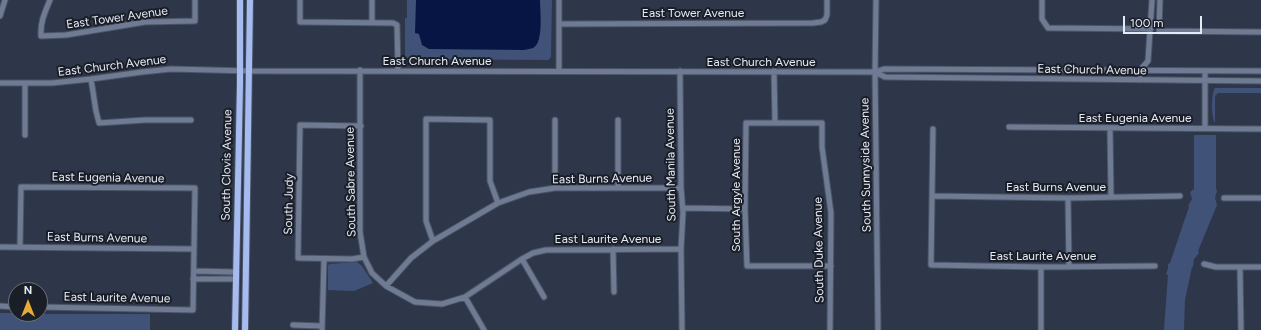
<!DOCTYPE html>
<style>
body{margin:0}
#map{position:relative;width:1261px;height:330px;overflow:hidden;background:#2e374a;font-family:Figtree,sans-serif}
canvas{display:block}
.north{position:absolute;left:8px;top:282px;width:40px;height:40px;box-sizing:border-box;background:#1a1e27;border:1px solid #6b707a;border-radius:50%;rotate:0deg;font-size:11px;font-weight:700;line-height:16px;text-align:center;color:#e5eaf7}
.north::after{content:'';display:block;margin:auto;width:14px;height:18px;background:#e9ab38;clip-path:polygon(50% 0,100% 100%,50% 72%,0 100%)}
.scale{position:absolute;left:1123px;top:16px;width:79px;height:18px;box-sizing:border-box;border:2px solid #e5eaf7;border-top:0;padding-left:5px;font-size:12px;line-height:14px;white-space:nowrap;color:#e5eaf7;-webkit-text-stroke:3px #1a1e27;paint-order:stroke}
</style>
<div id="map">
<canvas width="1261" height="330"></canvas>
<div class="north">N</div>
<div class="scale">100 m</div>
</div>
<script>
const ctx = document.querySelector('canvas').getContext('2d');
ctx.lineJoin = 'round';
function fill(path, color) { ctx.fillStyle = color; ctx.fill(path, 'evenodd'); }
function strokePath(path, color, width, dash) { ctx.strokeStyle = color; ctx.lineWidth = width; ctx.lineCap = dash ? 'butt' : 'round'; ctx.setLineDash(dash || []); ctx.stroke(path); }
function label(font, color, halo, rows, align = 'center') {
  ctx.font = font + ' Figtree,sans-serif'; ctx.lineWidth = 4; ctx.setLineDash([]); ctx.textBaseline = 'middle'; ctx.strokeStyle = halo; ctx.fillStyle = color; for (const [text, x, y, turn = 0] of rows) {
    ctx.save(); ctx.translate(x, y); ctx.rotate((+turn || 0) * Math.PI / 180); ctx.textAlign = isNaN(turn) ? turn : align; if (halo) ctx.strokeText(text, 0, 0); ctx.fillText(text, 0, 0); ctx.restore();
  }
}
fill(new Path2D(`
 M407,0H552L551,57L548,60L409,59L405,56V18H407Z
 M1215,88H1261V93H1218L1215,96V123C1211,117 1211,94 1215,88Z
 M1194,135H1216V189L1217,190L1215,198L1217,205L1198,251L1199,253L1194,259L1193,267H1192L1185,300L1184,330H1164L1168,275L1166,274L1168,269V264L1170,263L1189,207L1188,206L1192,199L1190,192L1194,189Z
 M357,262L362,266L373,283L354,291L328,290V265L330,264Z
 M0,313H16V314H150V330H0Z`), '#415278');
fill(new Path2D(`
 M416,0H540C540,11 544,43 533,48C531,49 527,49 524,50L429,49L422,45L419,34L415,33Z`), '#071544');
const minor = new Path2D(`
 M50,0C45,12 40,22 41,36L66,35L145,22L195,21V0
 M300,0V22L393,23L397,25L398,71
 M372,0V23
 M559,0V71
 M876,0L875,72L878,330
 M1042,0V19L1048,28L1151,29
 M1160,0L1159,31L1261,32
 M0,16L5,0
 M559,24L813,23L821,22L825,20L827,15V0
 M360,70V232L364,257L372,273L386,286L415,302L442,304L465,297L522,259L533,253L546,250L681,249
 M680,71L681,188L683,212L681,249L682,330
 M774,71L775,123
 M1205,71V128
 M875,72L885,77L1261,81
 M91,79L96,111L99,123L145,120H191
 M1140,80V70L1148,61L1152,0
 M0,83H52L91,79L142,72L171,69L250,71L875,72L884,69L1261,71
 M555,120V188
 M618,120V187
 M361,126L300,125L298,258L352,259L364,257
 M1009,127L1261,129
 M1110,128L1111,197
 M933,129L931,265L1041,267L1155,266
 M25,135V84
 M932,196L1068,198L1180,196
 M1068,198L1069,267
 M1224,198H1261
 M683,208L745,209
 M433,241L426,221V119L490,120V181L498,203
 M0,247L194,249
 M20,247L21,187L195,188L193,310L40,307
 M613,249L614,292
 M522,259L544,297
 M1204,264L1216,267H1261
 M1240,267L1241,330
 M194,271L235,272
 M193,279H235
 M386,286L411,258L433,241L498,203L529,192L555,188H681
 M465,297L484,330
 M0,306L16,307
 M293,325L322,326
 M322,330L324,260
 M830,330L831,213L822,147V123H746L745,209L747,266H831
 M1041,330V267`);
const major = new Path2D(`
 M235,330L240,84V0
 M245,330L250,0`);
strokePath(minor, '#4b5466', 7);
strokePath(major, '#4b5466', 8);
strokePath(minor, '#6f7a93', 5);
strokePath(major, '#a6bcf0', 6);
label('12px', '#e5eaf7', '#1a1e27', [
 ["East Tower Avenue",693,13],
 ["East Tower Avenue",117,18,-8],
 ["East Church Avenue",437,61],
 ["East Church Avenue",761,62],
 ["East Church Avenue",112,66,-7],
 ["East Church Avenue",1092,70,1],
 ["East Eugenia Avenue",1135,118],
 ["South Clovis Avenue",227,165,-89],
 ["South Manila Avenue",671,165,-91],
 ["South Sunnyside Avenue",866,165,-91],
 ["East Eugenia Avenue",108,178,1],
 ["East Burns Avenue",602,179,-1],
 ["South Sabre Avenue",351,182,-91],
 ["East Burns Avenue",1056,187],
 ["South Argyle Avenue",736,195,-90],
 ["South Judy",289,204,-89],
 ["East Burns Avenue",97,238,1],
 ["East Laurite Avenue",608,239],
 ["South Duke Avenue",819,250,-91],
 ["East Laurite Avenue",1043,256],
 ["East Laurite Avenue",117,298,1]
]);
</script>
